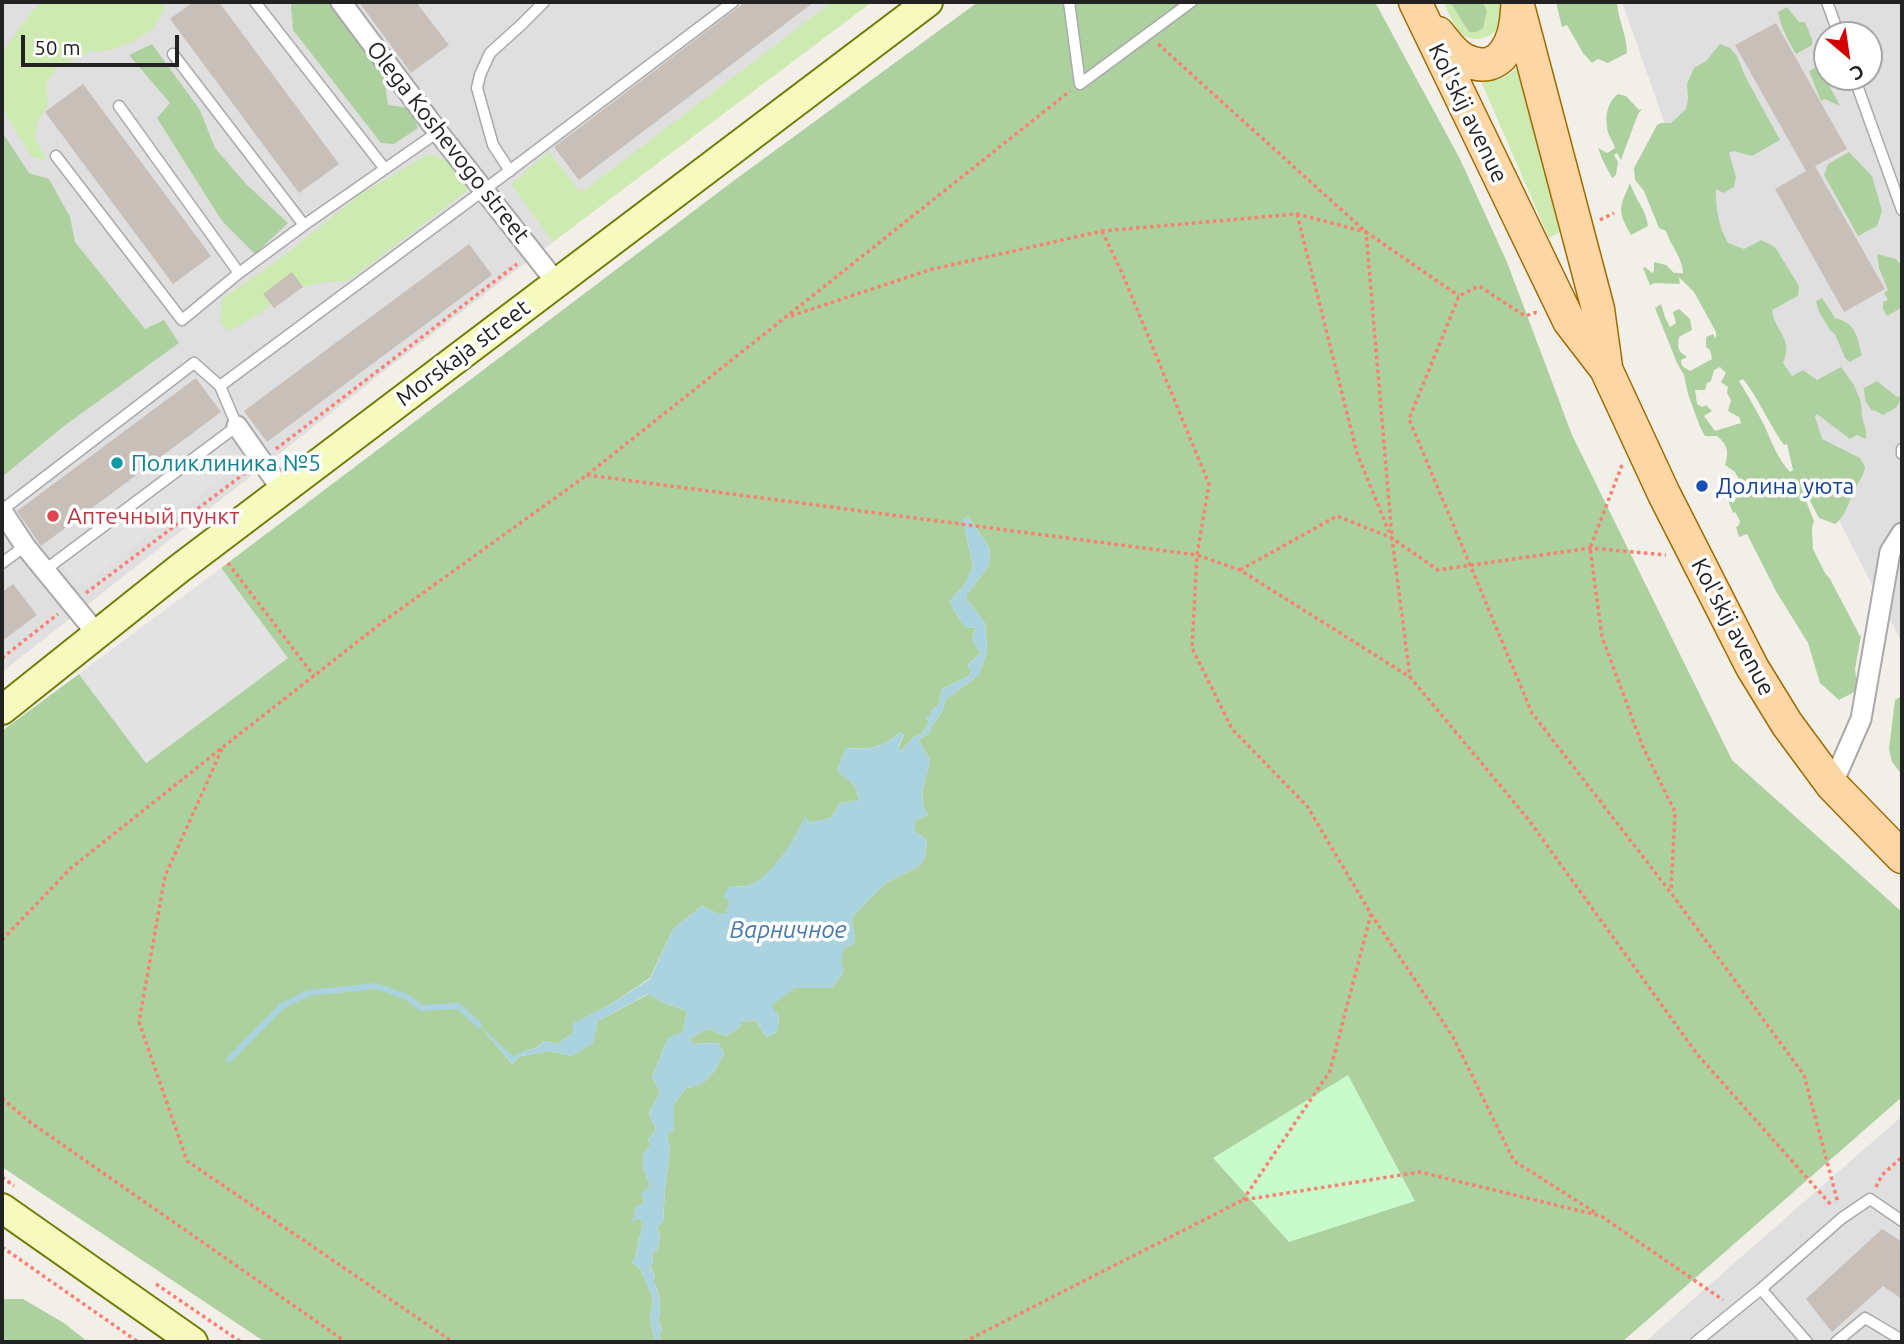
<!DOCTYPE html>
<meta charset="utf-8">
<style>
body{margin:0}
#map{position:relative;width:1904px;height:1344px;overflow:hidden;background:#f2efe9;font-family:Ubuntu,sans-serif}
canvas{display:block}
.frame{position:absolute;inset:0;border:4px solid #222;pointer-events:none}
.north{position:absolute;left:1813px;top:21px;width:70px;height:70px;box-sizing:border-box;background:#fff;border:2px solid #a7a7a7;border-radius:50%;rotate:151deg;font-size:19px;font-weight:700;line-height:28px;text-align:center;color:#222}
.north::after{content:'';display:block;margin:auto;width:24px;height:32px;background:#d40000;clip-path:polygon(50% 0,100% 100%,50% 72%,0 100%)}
.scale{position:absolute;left:21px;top:35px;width:158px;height:32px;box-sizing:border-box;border:4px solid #222;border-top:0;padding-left:9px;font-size:21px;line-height:24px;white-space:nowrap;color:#222;-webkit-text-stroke:5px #fff;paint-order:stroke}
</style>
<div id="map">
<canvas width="1904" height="1344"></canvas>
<div class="frame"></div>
<div class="north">С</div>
<div class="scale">50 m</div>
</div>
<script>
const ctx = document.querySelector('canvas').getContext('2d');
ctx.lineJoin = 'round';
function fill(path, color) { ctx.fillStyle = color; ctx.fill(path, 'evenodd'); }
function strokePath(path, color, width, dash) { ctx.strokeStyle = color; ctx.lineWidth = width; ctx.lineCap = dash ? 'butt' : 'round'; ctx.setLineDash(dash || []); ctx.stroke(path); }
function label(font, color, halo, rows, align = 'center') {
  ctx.font = font + ' Ubuntu,sans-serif'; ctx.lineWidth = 7; ctx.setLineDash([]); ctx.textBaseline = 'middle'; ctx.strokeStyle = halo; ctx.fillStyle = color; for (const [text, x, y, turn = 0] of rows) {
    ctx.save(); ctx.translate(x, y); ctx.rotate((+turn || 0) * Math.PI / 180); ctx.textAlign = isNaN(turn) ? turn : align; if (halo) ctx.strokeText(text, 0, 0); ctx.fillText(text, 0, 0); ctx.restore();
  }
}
fill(new Path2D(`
 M2,2H872L778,70L392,365L2,672Z
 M1622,2H1902V643L1731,311ZM1827,35H1869V77H1827Z
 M1902,1116V1342H1645L1757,1243Z`), '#e0dfdf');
fill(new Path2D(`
 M41,2H165L164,10L153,29L131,43L113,49L86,53L56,68L46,84L48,105L38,120L35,138L47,160L31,157L2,107V53L27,17Z
 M832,2H872L553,242L511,184L549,152L579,191L585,190Z
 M1443,2H1450L1470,32L1487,10L1482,2H1500C1501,9 1503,16 1500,24C1495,37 1475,44 1463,35C1454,28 1449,12 1443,2Z
 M1519,65L1561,232L1549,238L1480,79C1497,83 1508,77 1519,65Z
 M429,154L446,160L468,190L348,281L327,282L303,287L292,273L271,304L260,313L228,332L220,322L222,299L285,255L359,195Z`), '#cdebb0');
fill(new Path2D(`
 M292,2H332L384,77L388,105L410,108L418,128L394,144L381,143L293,30L291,5Z
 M978,2H1375L1460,159L1507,262L1572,435L1732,760L1902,912V1097L1622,1342H662L659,1336L662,1328L658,1321C662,1306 660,1294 653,1280L655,1276L650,1266L653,1263L652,1253L658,1249L660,1236L657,1227L663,1222L665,1189L670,1149L667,1135L674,1129V1104L686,1088C709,1084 714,1073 724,1053L718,1043L693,1044L689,1039L707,1029L727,1036L741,1026V1022L756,1020L766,1037L777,1032L779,1016L770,1006L794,988H832L844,971L840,963L843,949L854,943C856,935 852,927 852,918L868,900L886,883L919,866L925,858L927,840L915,832V821L928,815C916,799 926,779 930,761L919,740L930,733L931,727L942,712L946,699L979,675L987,650L985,623L965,597L989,565L990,549L968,516L963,520L973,567L964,585L949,602L965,627L976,628C970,640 973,643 981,653L968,664L971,675L942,689L939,704L931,711V715L926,718L929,722L922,734L914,737L901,751L898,749L904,735L900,733C880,748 871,750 846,748L837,770L854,785L859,800L840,803L831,818L809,823L805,817C797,838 769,882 746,886C741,887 734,886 729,886L724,897L730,900L726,913H716L702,906L673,929L650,978L608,1006L573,1024L574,1032L557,1044L544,1041C532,1054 525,1047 514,1058L483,1030L512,1064L521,1056L551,1051L572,1056L592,1043L598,1021L649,994L660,1001L687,1011L683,1033L668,1038L652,1077L660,1092L649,1113L656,1130L648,1139L651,1145L643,1154V1168L650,1186L642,1193L644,1203L636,1207L633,1221L639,1218L643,1223L635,1258L632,1262L641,1270L651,1293L653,1302L650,1317L655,1342H265L2,1167V731L79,674L146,763L287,658L221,568L736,179Z
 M1450,2H1482L1487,10L1483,28L1476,32H1469Z
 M1556,2H1617C1618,20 1627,35 1627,53L1608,63L1598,59L1592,63L1583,53L1567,25L1562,27Z
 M1787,7L1799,22H1805L1812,39V45L1796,54C1788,40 1781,28 1778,12Z
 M152,44L200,110L215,148L246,184L288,223L255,254L222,221L157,118L170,103L129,55Z
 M1720,44L1730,48L1737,56L1745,76L1780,140L1752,156L1733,151L1729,153L1736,177L1734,187L1723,193L1716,189C1715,206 1719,228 1728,243L1744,249L1761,240L1775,247L1799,286L1798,296L1772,310C1775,332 1794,339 1783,363L1792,376L1803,370L1817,380L1841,367L1854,385L1861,402L1862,417L1866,430V439L1857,435L1850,439L1817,414L1815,416L1822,439L1860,458L1865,467C1863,477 1859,480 1855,489C1849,501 1846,516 1835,524L1819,518L1809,499L1806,501L1814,521L1812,528L1813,549L1825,573L1830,579L1860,636H1861L1855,669L1858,690L1839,700L1820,683L1808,643L1777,593L1747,534L1739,537L1736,527L1739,525L1740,521L1735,512L1733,513L1728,500L1733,503L1737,497L1733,498L1737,486L1741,483L1735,472L1725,465C1729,452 1728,445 1717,436H1705L1700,427L1688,394L1684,375L1677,363L1655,308L1661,304L1665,317L1670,327L1676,323L1673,312L1679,309L1690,319L1692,330L1679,337C1677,348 1678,351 1687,357L1681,360L1682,366L1690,371L1712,359L1710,350L1706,347V337L1713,334L1716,339V332L1694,292L1679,277L1680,284L1655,283L1650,285L1643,268L1645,267L1652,273L1654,271V262L1666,265L1674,273H1683C1682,256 1671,247 1666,231L1659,228L1644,191L1635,180L1634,168L1657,125L1661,123H1671L1686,109L1688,99L1687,84L1694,68L1706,61ZM1720,367L1726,373L1721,382L1728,387L1727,393L1731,400L1728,411L1739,417L1741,423L1715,431L1704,416L1712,411L1706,405L1702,407L1697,404L1695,390H1705L1707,383L1711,381L1714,370ZM1743,379C1759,399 1769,424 1784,445L1787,444L1793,470L1790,472C1778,459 1772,443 1765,427C1757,411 1748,396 1739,381Z
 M1822,64L1830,87L1840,106L1825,99L1821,101L1809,71Z
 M1618,94L1626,96L1639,110L1642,109L1638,114L1621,160L1617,153L1614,155L1618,162L1616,175L1612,178L1603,161L1598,148L1607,153L1615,148C1613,141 1607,134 1607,126C1605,115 1608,101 1618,94Z
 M2,132L29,173L49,179L70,217L75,242L145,329L164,320L179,343L64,426L2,477Z
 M1849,152L1872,176L1882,211L1877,226L1858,236L1824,175L1828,164Z
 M1630,183C1635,199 1646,209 1648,226L1631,235C1617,210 1619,209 1630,183Z
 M1877,254L1896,259L1902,266L1901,308L1887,316L1883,309V302L1888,300L1884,293L1888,290L1879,268Z
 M1822,298L1835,318C1857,324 1856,335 1862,355L1850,362L1845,358L1835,334L1830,330L1819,312L1816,301Z
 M1877,381L1897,397L1902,395L1897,407L1883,415L1874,410L1872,411L1865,400L1864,388Z
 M1902,696V775L1892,762L1889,749L1895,700Z
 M2,1299H23L64,1323L88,1342H2Z`), '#add19e');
fill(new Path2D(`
 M1348,1075L1415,1201L1289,1242L1213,1158Z`), '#c8facc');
fill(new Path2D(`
 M217,432L241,464L79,587L55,556Z
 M221,568L288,658L146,763L79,674Z`), '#e2e2e2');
fill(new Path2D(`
 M968,516L990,549L989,565L965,597L985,623L987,650L979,675L946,699L942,712L931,727L930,733L919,740L930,761C926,780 916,798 928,815L915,821V832L927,840L925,858L919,866L886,883L868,900L852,918C852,927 856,935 854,943L843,949L841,963L844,971L832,988H794L771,1006L779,1016L777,1032L766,1037L756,1020L741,1022V1026L727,1036L707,1029L689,1039L693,1044L718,1043L724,1053C714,1073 709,1084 686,1088L674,1104V1130L667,1135L670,1149L665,1189L663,1223L657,1227L660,1236L658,1249L652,1253L653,1263L650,1266L655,1277L653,1280C660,1295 662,1306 658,1321L662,1328L659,1336L662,1342H655L650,1317L653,1302L651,1293L641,1270L632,1262L635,1258L643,1223L639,1218L632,1222L636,1207L644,1202L641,1193L650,1186L643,1168V1154L651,1145L648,1139L656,1130L649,1113L660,1092L652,1077L668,1038L683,1032L687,1011L660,1001L648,994L598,1021L593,1043L572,1056L551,1051L521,1056L512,1064L479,1025L514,1057C525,1047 533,1054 544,1041L557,1044L574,1032L572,1024L608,1006L650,979L673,929L702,906L716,913H726L729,900L723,897L729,886C734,886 741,887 746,886C769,881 797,837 805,816L809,823L831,818L840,803L859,800L854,785L837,770L846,748C871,750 880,748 900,733L904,734L898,748L901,751L914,737L922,734L929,722L926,718L931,715V711L939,704L942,689L971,675L968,664L981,653C973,643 970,641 976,628L965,627L949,602L964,585L973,567L963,520Z`), '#aad3df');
strokePath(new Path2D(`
 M229,1060L282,1006L308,993L376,986L407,997L421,1008L458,1006L479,1025`), '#aad3df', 6);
fill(new Path2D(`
 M193,2H219L339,164L299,193L170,19Z
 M359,2H416L449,45L411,73Z
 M745,2H814L579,180L554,147Z
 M1776,23L1847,149L1806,171L1735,45Z
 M83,84L211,256L173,284L45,112Z
 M1815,166L1885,289L1844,312L1775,189Z
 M469,244L492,275L267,442L244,411Z
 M292,272L303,287L274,308L263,294Z
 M196,378L221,412L41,546L17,511Z
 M13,584L37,615L2,641V592Z
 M1882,1229L1902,1242V1299L1883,1286L1832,1332L1806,1299Z`), '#c7bfb8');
const lane = new Path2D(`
 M255,2L385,169
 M1069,2L1080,84L1191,2
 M1827,2L1839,35
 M173,54L304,225
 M1854,77L1902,210
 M119,106L239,273
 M56,156L182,320L239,273L304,225L438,132
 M510,171L493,145L477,88L480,75L490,53L521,25L544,2
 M220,386L484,190L733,2
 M1902,449V454
 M2,510L194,363L220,386L237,426L45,570
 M2,563L25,546
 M1761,1289L1807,1342
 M1696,1342L1761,1289L1842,1218L1870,1199L1902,1221
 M1836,1342L1865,1318L1902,1340`);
const street = new Path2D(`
 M341,2L438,132L556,282
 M237,426L282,490
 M2,511L25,546L97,634
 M1832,785L1861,719L1890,552L1902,533`);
const secondary = new Path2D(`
 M2,710L180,568L928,2
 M2,1208L193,1342`);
const primary = new Path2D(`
 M1415,2L1569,321L1606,369L1664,494L1752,667L1787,724L1832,785L1902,857
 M1517,2L1598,309L1606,367
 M1438,33C1446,43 1454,55 1465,60C1503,78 1516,38 1517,9`);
strokePath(lane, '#a9a9a9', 13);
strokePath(street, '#a9a9a9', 23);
strokePath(secondary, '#707d05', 32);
strokePath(primary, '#a06b00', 35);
strokePath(new Path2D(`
 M1158,44L1366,232L1459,296
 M1297,214L1357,453L1389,532
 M1600,220L1614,213
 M1102,231L1123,275L1209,484L1197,555L1192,648L1232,729L1307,806L1371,914L1330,1071L1243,1200
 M1535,311V313L1525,316L1479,286L1459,296L1409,419L1532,713L1671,893L1804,1075L1838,1203
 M791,316L929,270L1102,231L1297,214L1366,232L1392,538L1410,677
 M276,449L517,264
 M1622,465L1590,548L1602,637L1643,747L1675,812L1671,891
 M587,475L1197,555L1240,570L1410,677L1528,819L1697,1054L1832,1206
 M228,563L314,676
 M1240,570L1337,516L1392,538L1438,570L1590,548L1666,555
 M86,593L245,473
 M2,658L58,614
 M222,749L165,876L139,1022L187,1161L453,1342
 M1371,914L1453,1037L1514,1161L1596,1213
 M2,940L71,868L223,747L384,621L587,475L1070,91
 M2,1098L27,1120L346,1342
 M2,1177L14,1186
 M1876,1187L1882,1175L1902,1157
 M2,1247L138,1342
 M156,1284L241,1342
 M964,1342L1243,1200L1420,1172L1601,1216L1723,1300`), '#fa8072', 3.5, [3.5, 3.5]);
strokePath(lane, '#fff', 10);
strokePath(street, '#fff', 19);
strokePath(secondary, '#f7fabf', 28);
strokePath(primary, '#fcd6a4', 32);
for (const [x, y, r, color] of [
 [117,463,7,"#0f9aa8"],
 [1702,486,7,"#1a4fb4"],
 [53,516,7,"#e0444e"]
]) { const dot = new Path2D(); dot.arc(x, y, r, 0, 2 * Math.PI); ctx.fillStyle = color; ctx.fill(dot); strokePath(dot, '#fff', 2.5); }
label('23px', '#222', '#fff', [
 ["Kol'skij avenue",1468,113,64],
 ["Olega Koshevogo street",448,142,52],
 ["Morskaja street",463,353,-37],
 ["Kol'skij avenue",1733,627,62]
]);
label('23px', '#0d838f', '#fff', [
 ["Поликлиника №5",131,463]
], 'left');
label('23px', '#164399', '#fff', [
 ["Долина уюта",1716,486]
], 'left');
label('23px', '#be3a42', '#fff', [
 ["Аптечный пункт",67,516]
], 'left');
label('italic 24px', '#4a7aab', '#fff', [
 ["Варничное",788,930]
]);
</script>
